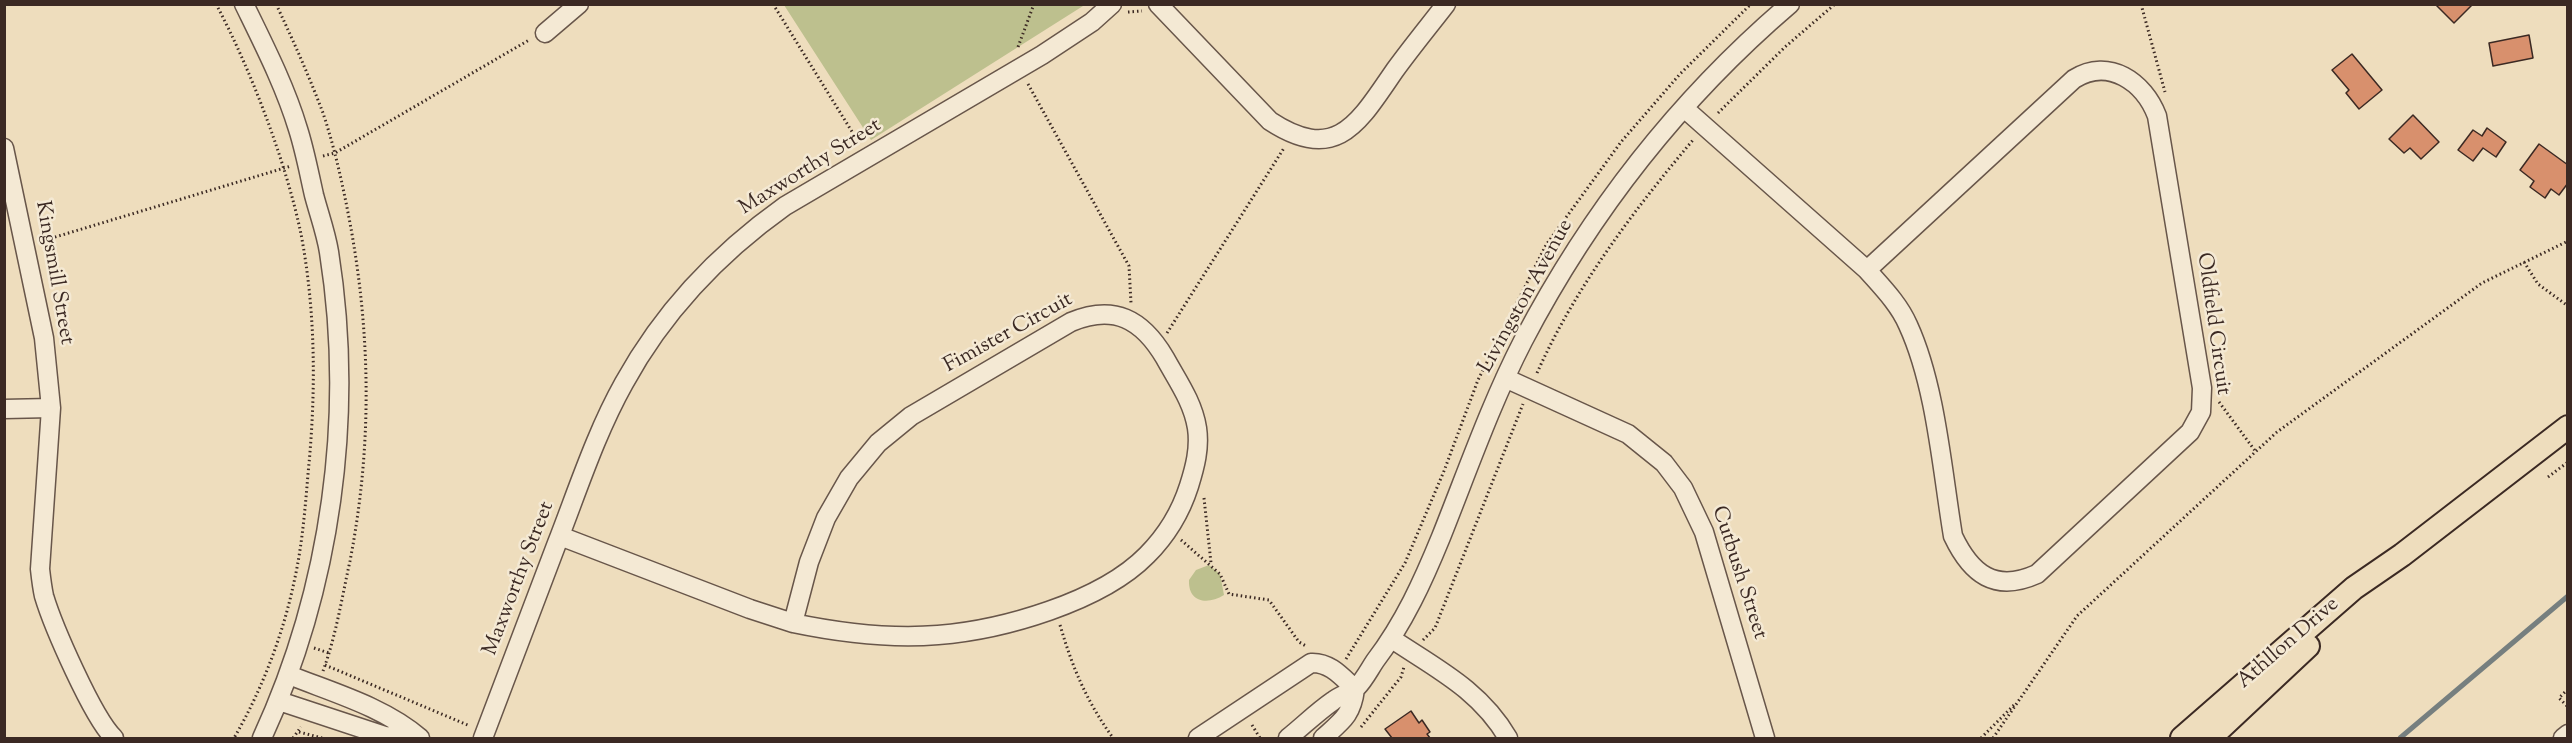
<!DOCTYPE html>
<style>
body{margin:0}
#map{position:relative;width:2572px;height:743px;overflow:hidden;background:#eeddbd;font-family:"Sorts Mill Goudy",serif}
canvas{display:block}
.frame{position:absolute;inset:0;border:6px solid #3b2923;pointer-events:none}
</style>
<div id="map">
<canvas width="2572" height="743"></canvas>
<div class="frame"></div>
</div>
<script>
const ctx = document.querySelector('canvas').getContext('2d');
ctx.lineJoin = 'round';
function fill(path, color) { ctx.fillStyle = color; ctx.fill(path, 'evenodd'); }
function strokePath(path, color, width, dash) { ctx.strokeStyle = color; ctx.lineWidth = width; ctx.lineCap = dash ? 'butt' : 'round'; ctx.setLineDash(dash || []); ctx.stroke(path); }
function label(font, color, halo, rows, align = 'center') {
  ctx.font = font + ' "Sorts Mill Goudy",serif'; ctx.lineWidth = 5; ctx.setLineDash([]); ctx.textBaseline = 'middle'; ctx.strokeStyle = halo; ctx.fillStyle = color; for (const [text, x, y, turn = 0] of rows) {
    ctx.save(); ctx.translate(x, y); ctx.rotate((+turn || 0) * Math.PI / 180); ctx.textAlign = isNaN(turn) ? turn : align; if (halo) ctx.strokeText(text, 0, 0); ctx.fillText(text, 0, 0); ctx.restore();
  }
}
fill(new Path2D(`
 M1082,4L1083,6L871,140L784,5Z
 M1209,565L1220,574L1224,595C1208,605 1188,603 1189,580L1196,570Z`), '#bdc08e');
strokePath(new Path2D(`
 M2400,738L2568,596`), '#767f7f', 5);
const building = new Path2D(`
 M2435,4H2473L2454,23Z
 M2529,35L2533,58L2493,66L2489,43Z
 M2352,54L2382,90L2359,109L2346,93L2349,90L2332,70Z
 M2413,115L2439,142L2421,159L2410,148L2404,153L2389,139Z
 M2487,128L2506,142L2496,157L2483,148L2473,161L2458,150L2473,130L2482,136Z
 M2539,144L2568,165V183L2559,195L2551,189L2545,198L2530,187L2534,181L2520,170Z
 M1411,711L1419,723L1422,720L1430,732L1427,734L1430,738H1392L1385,729Z`);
fill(building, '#d8906d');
strokePath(building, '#3b2923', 1.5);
const minor = new Path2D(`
 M244,4C264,45 285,86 298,129C305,151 309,173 314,195C319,214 326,233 329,252C355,416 331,588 262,738
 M1158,4L1270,121C1337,165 1359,122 1395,70C1411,48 1429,26 1446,4
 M545,33L579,4
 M1684,108L1867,270C1882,287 1899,304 1908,325C1936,386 1942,470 1953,536C1971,574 1995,593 2037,574L2190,432L2201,412L2202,388L2157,116C2144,82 2109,57 2074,79L1867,270
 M4,148L44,338L51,408L40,569C41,578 42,587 44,596C53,626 93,718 114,738
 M1505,378L1628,434L1664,463L1683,488L1704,532L1765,738
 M4,409L51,408
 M560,536L750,609L793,623L809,562L826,518L849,478L878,443L911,416L1071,322C1114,304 1142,319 1165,358C1177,380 1193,402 1197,428C1200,448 1195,467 1189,486C1181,511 1166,536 1147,555C1101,602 1002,630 938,635C889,639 841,633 793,623
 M1392,639C1437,669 1480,690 1508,738
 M289,675C334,693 384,707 420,738
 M279,701L385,736L416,738
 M483,738C508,673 532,608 557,543C578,489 596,433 624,383C663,312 719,253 785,206L1042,55L1092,22L1112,4
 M1198,738L1311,663C1330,662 1342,677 1355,689
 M1288,738C1303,726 1317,712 1333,701C1340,695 1351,693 1357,687C1364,680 1369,670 1375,661C1404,623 1423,581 1441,537C1467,472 1491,403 1523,341C1590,213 1680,98 1790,4
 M1323,738C1342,721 1352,715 1355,689
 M2563,738L2568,734`);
const major = new Path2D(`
 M2182,738L2354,588L2402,555L2568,427
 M2210,738L2308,646`);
strokePath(minor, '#68564a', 21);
strokePath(major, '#3b2923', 26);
strokePath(new Path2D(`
 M216,4C251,70 286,162 301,234C316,313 316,394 308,474C305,510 302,547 294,582C283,635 261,692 234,738
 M276,4C293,40 309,76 323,113C335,149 343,186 350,223C371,337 372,447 350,561C342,597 336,636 323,671
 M773,4L859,143
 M2141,4L2165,92
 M1128,12L1142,11
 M1018,47L1034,4
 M1028,84L1129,266L1131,303
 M1718,113L1785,47L1835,4
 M323,156L335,153L529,40
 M42,241L291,166
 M2524,262L2538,284L2568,306
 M1167,333L1284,148
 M1537,373C1575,288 1633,211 1693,140
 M2219,402L2256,452
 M2548,477L2568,462
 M1204,498L1211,563
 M1181,540L1220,574L1229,594L1269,600L1299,642L1306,646
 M1060,625C1073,669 1086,700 1113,738
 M1423,640L1435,628L1523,404
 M314,648L329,653
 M1346,659L1405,563L1444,471L1478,380L1546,245L1621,142L1680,74L1751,4
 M325,665L470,726
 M2568,689L2559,698L2568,707
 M1252,725L1260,738
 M1361,727L1401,677L1404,667
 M299,732L322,738
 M293,738L301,727
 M1981,738L2014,705
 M1993,738L2077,616L2277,432L2482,283L2568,241`), '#3b2923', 3, [1.5, 3]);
strokePath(minor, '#f4e9d4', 18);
strokePath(major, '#eeddbd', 22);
label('21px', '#3b2923', '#f4e9d4', [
 ["Maxworthy Street",811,168,-32],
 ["Kingsmill Street",53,273,80],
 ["Livingston Avenue",1527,297,-61],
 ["Oldfield Circuit",2212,324,82],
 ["Fimister Circuit",1009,334,-29],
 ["Cutbush Street",1738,573,72],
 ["Maxworthy Street",520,579,-69],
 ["Athllon Drive",2289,644,-41]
]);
</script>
